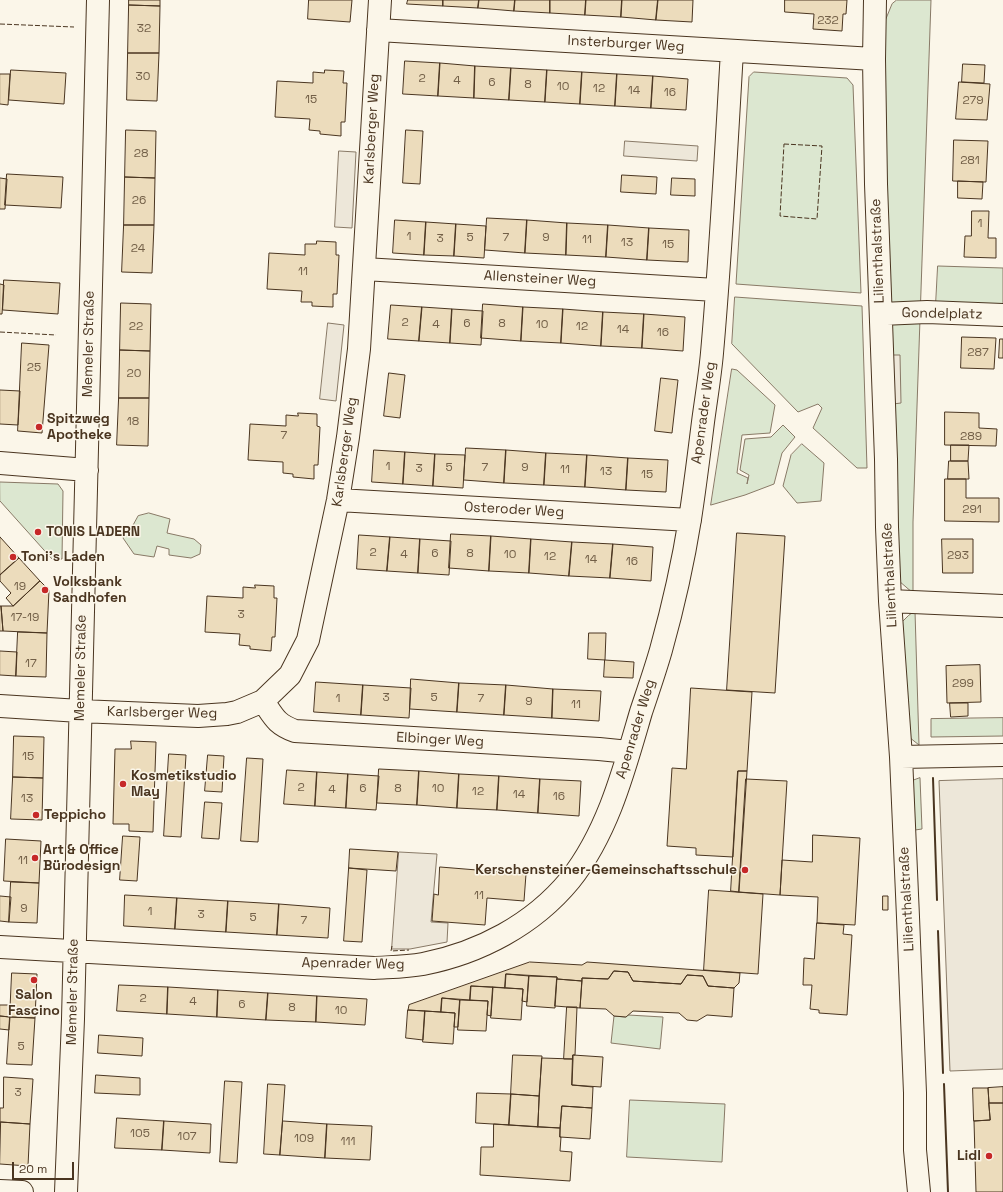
<!DOCTYPE html>
<meta charset="utf-8">
<style>
body{margin:0}
#map{position:relative;width:1003px;height:1192px;overflow:hidden;background:#fbf6e9;font-family:"Space Grotesk",sans-serif}
canvas{display:block}
.scale{position:absolute;left:12px;top:1162px;width:62px;height:18px;box-sizing:border-box;border:2px solid #4a3520;border-top:0;padding-left:5px;font-size:12px;line-height:14px;white-space:nowrap;color:#4a3520;-webkit-text-stroke:3px #fbf6e9;paint-order:stroke}
</style>
<div id="map">
<canvas width="1003" height="1192"></canvas>
<div class="scale">20 m</div>
</div>
<script>
const ctx = document.querySelector('canvas').getContext('2d');
ctx.lineJoin = 'round';
function fill(path, color) { ctx.fillStyle = color; ctx.fill(path, 'evenodd'); }
function strokePath(path, color, width, dash) { ctx.strokeStyle = color; ctx.lineWidth = width; ctx.lineCap = dash ? 'butt' : 'round'; ctx.setLineDash(dash || []); ctx.stroke(path); }
function label(font, color, halo, rows, align = 'center') {
  ctx.font = font + ' "Space Grotesk",sans-serif'; ctx.lineWidth = 3; ctx.setLineDash([]); ctx.textBaseline = 'middle'; ctx.strokeStyle = halo; ctx.fillStyle = color; for (const [text, x, y, turn = 0] of rows) {
    ctx.save(); ctx.translate(x, y); ctx.rotate((+turn || 0) * Math.PI / 180); ctx.textAlign = isNaN(turn) ? turn : align; if (halo) ctx.strokeText(text, 0, 0); ctx.fillText(text, 0, 0); ctx.restore();
  }
}
const green = new Path2D(`
 M897,0H931L913,522V593L899,581L884,141L885,21L892,4Z
 M754,72L847,78L853,85L861,293L736,284L749,77Z
 M938,266L1003,268V306L936,304Z
 M735,297L862,306L867,468H857L813,428L822,408L818,404L798,412L732,344Z
 M732,369L737,370L775,405L770,433L742,435L737,473L748,478L747,484L749,475L740,470L745,439L771,437L783,425L795,437L782,453L774,484L745,495L711,505Z
 M802,444L824,463L821,501L797,503L783,486L791,455Z
 M0,482L58,484L63,491L62,559H52L0,501Z
 M149,513L170,519L167,533L194,539L201,545L200,554L191,558L169,555V549L157,546L154,557L134,554L123,538L125,531L132,527L138,516Z
 M915,611L919,745L909,737L901,623L908,616Z
 M1003,718V736L931,737V719Z
 M920,778L922,829L915,830L912,781Z
 M628,1015L663,1017L660,1049L611,1043L614,1016L625,1017Z
 M630,1100L725,1104L722,1162L627,1157Z`);
fill(green, '#dce7d0');
strokePath(green, '#887966', 1);
const parking = new Path2D(`
 M625,141L698,146L697,161L624,156Z
 M339,151L356,152L352,228L335,227Z
 M328,323L344,325L336,401L320,399Z
 M892,355H900L901,403L893,404Z
 M1003,779V1069L950,1071L939,781Z
 M399,852L437,854L431,922L448,923L447,942L410,949H392Z`);
fill(parking, '#ede7d9');
strokePath(parking, '#887966', 1);
const building = new Path2D(`
 M129,0H160V6L129,5Z
 M309,0H352L350,22L308,19Z
 M408,0H443V6L407,4Z
 M443,0H479L478,8L443,6Z
 M479,0H515L514,11L478,8Z
 M515,0H550V13L514,11Z
 M550,0H586L585,15L550,13Z
 M586,0H622L621,17L585,15Z
 M622,0H658L656,20L621,17Z
 M658,0H693L692,22L656,20Z
 M785,0H847L846,14H843L842,31L813,29L814,14L785,12Z
 M129,5L160,6L159,53H128Z
 M128,53H159L157,101L127,100Z
 M405,61L440,63L438,96L403,94Z
 M440,63L475,66L474,98L438,96Z
 M963,64L985,65L984,83L962,82Z
 M475,66L511,68L509,100L474,98Z
 M511,68L547,70L545,102L509,100Z
 M11,70L66,73L64,104L9,100Z
 M325,70L344,71L343,83H347L345,122H341V136L320,134V131L309,130L310,119L275,117L277,81L313,83V72L324,73Z
 M547,70L582,72L580,104L545,102Z
 M582,72L617,74L615,106L580,104Z
 M0,74H10L8,105L0,104Z
 M617,74L653,76L651,108L615,106Z
 M653,76L688,79L686,110L651,108Z
 M959,82L990,84L987,120L956,119Z
 M126,130L156,131L155,178L125,177Z
 M406,130L423,131L420,184L403,183Z
 M954,140L988,141L986,182L953,181Z
 M7,174L63,177L61,208L5,205Z
 M622,175L657,177L656,194L621,192Z
 M125,177L155,178L154,225H124Z
 M0,178L7,179L5,209H0Z
 M672,178L695,179V196L671,195Z
 M958,181L983,182L982,199L958,198Z
 M972,211H989L988,238H996V258L964,257L965,236H971Z
 M487,218L527,220L525,253L485,250Z
 M395,220L426,222L424,255L393,253Z
 M527,220L567,223L566,255L525,253Z
 M426,222L456,224L454,256L424,255Z
 M567,223L608,225L606,257L566,255Z
 M456,224L486,226L484,258L454,256Z
 M124,225H154L152,273L122,272Z
 M608,225L649,228L647,260L606,257Z
 M649,228L689,230L688,262L647,260Z
 M317,241L336,242V255H339L337,294H333V307L312,306V302H301L302,291L267,289L269,253L305,255V244H316Z
 M4,280L60,283L58,314L3,310Z
 M0,284L4,285L2,314H0Z
 M121,303L151,304L150,351L120,350Z
 M483,304L523,307L521,341L481,338Z
 M391,305L422,307L419,341L388,339Z
 M422,307L452,309L450,343L419,341Z
 M523,307L563,309L561,343L521,341Z
 M452,309L483,311L481,345L450,343Z
 M563,309L603,312L601,346L561,343Z
 M603,312L644,314L642,348L601,346Z
 M644,314L685,317L683,351L642,348Z
 M962,337L996,338L994,369L961,368Z
 M1000,339H1003V358H999Z
 M22,343L49,345L42,433L18,431Z
 M120,350L150,351L149,398H119Z
 M389,373L405,375L400,418L384,416Z
 M661,378L678,380L672,433L655,431Z
 M0,390L20,391L18,425L0,424Z
 M119,398H149L148,446L117,445Z
 M945,412L979,413V428L997,429L996,446L945,445Z
 M298,413L317,414V426L320,427L318,465H314V479L293,477V474L283,473V462L248,460L250,424L286,426V415L298,416Z
 M951,445H969L968,461H951Z
 M466,448L506,450L504,483L464,480Z
 M374,450L405,452L403,484L372,482Z
 M506,450L546,453L544,485L504,483Z
 M405,452L435,454L433,486L403,484Z
 M546,453L587,455L585,487L544,485Z
 M435,454L465,455L463,488L433,486Z
 M587,455L628,458L626,490L585,487Z
 M628,458L668,460L666,492L626,490Z
 M949,461H968L969,479H948Z
 M945,479H966V498H999V522L945,521Z
 M737,533L785,536L775,693L727,690Z
 M451,534L491,536L489,571L449,568Z
 M359,535L390,537L387,571L357,569Z
 M491,536L531,539L529,573L489,571Z
 M0,537L19,558L0,575Z
 M390,537L420,539L418,573L387,571Z
 M420,539L451,541L449,575L418,573Z
 M531,539L572,542L569,576L529,573Z
 M942,539H973V573H943Z
 M572,542L613,544L610,578L569,576Z
 M613,544L653,547L651,581L610,578Z
 M19,558L40,581L13,606L6,598L11,593L0,581V575Z
 M40,581L49,590L47,633L3,631L1,606H13Z
 M255,585L274,586V598H277L275,637H272L271,651L250,649V646L239,645L240,634L205,632L207,596L243,598V587L255,588Z
 M0,606H1L3,631H0Z
 M18,632L47,633L46,677L16,676Z
 M589,633H606L605,660L588,659Z
 M0,651L17,652L16,676L0,675Z
 M605,660L634,662L633,678L604,677Z
 M980,665L981,702L947,703L946,666Z
 M411,679L459,683L457,712L410,709Z
 M316,682L363,685L361,715L314,712Z
 M459,683L506,685L504,715L457,712Z
 M363,685L411,688L409,718L361,715Z
 M506,685L553,689L552,718L504,715Z
 M691,688L752,692L747,771H738L733,857L696,855V848L667,846L672,768L686,769Z
 M553,689L601,691L599,721L552,718Z
 M950,703H968V716L951,717Z
 M14,736L44,737L43,778L13,777Z
 M131,741L156,742L153,832L129,831V824H113L115,749H131Z
 M169,754L186,755L181,837L164,836Z
 M208,755L224,756L222,792L205,791Z
 M247,758L263,759L258,842L241,841Z
 M379,769L419,771L417,805L377,803Z
 M287,770L317,772L315,806L284,804Z
 M419,771L459,774L457,808L417,805Z
 M738,771H747L739,892L731,891Z
 M317,772L348,774L346,808L315,806Z
 M348,774L379,776L376,810L346,808Z
 M459,774L499,776L497,810L457,808Z
 M499,776L540,779L538,813L497,810Z
 M13,777L43,778L42,820L11,819Z
 M540,779L581,781L579,816L538,813Z
 M746,779L787,781L780,895L739,892Z
 M205,802L222,803L219,839L202,838Z
 M813,835L860,838L855,925L817,923L818,897L780,895L782,860L812,862Z
 M123,836L140,837L137,881L120,880Z
 M6,839L41,841L39,883L4,881Z
 M350,849L398,852L396,871L349,868Z
 M440,867L526,874L524,901L487,898L485,925L432,921L434,894L438,895Z
 M349,868L367,870L362,942L344,941Z
 M11,882L39,883L37,923L9,922Z
 M709,890L763,894L758,974L704,970Z
 M125,895L177,898L175,929L124,926Z
 M0,896L11,897L9,922L0,921Z
 M883,896H888V910H883Z
 M177,898L228,901L226,932L175,929Z
 M228,901L279,904L277,935L226,932Z
 M279,904L330,908L328,938L277,935Z
 M817,923L844,925L843,934L852,935L847,1015L819,1013V1010L810,1009L812,985H803L804,958L814,959Z
 M530,962L582,965L587,962L740,973L739,983L734,988L708,986L703,976L687,975L681,984L633,981L628,972L614,971L608,979L582,978V981L557,979V977L506,974L505,988L471,986L470,1000L442,998L441,1012L408,1010L409,1005Z
 M614,971L628,972L633,981L681,984L687,975L703,976L708,986L734,988L732,1017L707,1015L697,1021L687,1020L679,1013L633,1011L626,1017L614,1016L606,1009L580,1008L582,978L608,979Z
 M12,973L37,974L35,1018L10,1017Z
 M506,974L529,976L527,1002L522,1001L523,989L505,988Z
 M529,976L557,977L555,1008L527,1006Z
 M557,979L582,981L580,1008L555,1006Z
 M119,985L168,987L167,1014L117,1011Z
 M471,986L493,987L491,1016L487,1015L488,1001L470,1000Z
 M168,987L218,990L217,1017L167,1014Z
 M493,987L523,989L521,1020L491,1018Z
 M218,990L268,993L266,1020L217,1017Z
 M268,993L317,996L316,1022L266,1020Z
 M317,996L367,999L365,1025L316,1022Z
 M442,998L460,1000L458,1027H454L455,1013L441,1012Z
 M460,1000L488,1001L486,1031L458,1030Z
 M0,1005H10V1017L0,1016Z
 M567,1007H577L575,1055H573V1059H564Z
 M408,1010L425,1011L423,1040L406,1038Z
 M425,1011L455,1013L453,1044L423,1042Z
 M0,1016L10,1017L9,1030L0,1029Z
 M10,1017L35,1018L32,1065L7,1064Z
 M99,1035L143,1038L142,1056L98,1053Z
 M513,1055L542,1056L539,1096L511,1094Z
 M573,1055L603,1057L601,1087L572,1085Z
 M542,1058L573,1059L572,1085L593,1087L592,1108L562,1106L560,1128L538,1127Z
 M96,1075L140,1078V1095L95,1093Z
 M4,1077L33,1079L30,1124L0,1122V1108H3Z
 M225,1081L242,1082L237,1163L220,1162Z
 M268,1084L285,1085L280,1155L264,1154Z
 M1003,1087V1103H989L988,1088Z
 M973,1088H988L990,1120L974,1121Z
 M477,1093L511,1094L509,1125L476,1123Z
 M511,1094L539,1096L538,1127L509,1125Z
 M989,1103H1003V1192H976L974,1121L990,1120Z
 M562,1106L592,1108L590,1139L560,1137Z
 M117,1118L164,1121L162,1150L115,1148Z
 M164,1121L211,1124L210,1153L162,1150Z
 M283,1121L327,1124L325,1158L280,1155Z
 M1,1122L30,1124L28,1166L0,1164Z
 M327,1124L372,1126L370,1160L325,1158Z
 M494,1124L560,1128V1137H561L560,1151L572,1152L570,1181L480,1175L481,1147H493Z`);
fill(building, '#ecdcbc');
strokePath(building, '#4a3520', 1);
const minor = new Path2D(`
 M875,0L874,59L876,184L886,459L887,527L890,601L901,757L908,917L915,1093V1150L919,1192
 M378,30L874,59
 M364,269L716,290
 M881,314L927,312L1003,315
 M0,463L87,470
 M338,500L690,520
 M890,601L1003,606
 M263,701C274,717 276,724 295,731L599,749L629,752
 M0,706L80,711L198,716L227,714L237,712L263,701L290,675L308,640L338,500L348,437L359,349L380,0
 M901,757L1003,755
 M0,947L374,968C390,967 407,967 423,964C479,953 533,925 570,880C608,832 624,770 641,712C648,691 655,671 661,650C673,607 683,563 690,519C695,487 699,454 703,422C706,399 710,376 712,353C721,252 726,152 732,51
 M0,1191L22,1192
 M66,1192L73,1019L98,0`);
strokePath(minor, '#4a3520', 24);
strokePath(minor, '#fbf6e9', 22);
strokePath(new Path2D(`
 M0,24L74,27
 M784,144L822,146L817,219L780,216Z
 M0,332L56,335
 M392,946L391,951L409,950`), '#4a3520', 1, [5, 2]);
strokePath(new Path2D(`
 M933,778L937,900
 M938,931L943,1073
 M944,1084L948,1192`), '#4a3520', 2);
for (const [x, y, r, color] of [
 [39,427,4,"#c62828"],
 [38,532,4,"#c62828"],
 [13,557,4,"#c62828"],
 [45,590,4,"#c62828"],
 [123,784,4,"#c62828"],
 [36,815,4,"#c62828"],
 [35,858,4,"#c62828"],
 [745,870,4,"#c62828"],
 [34,980,4,"#c62828"],
 [989,1156,4,"#c62828"]
]) { const dot = new Path2D(); dot.arc(x, y, r, 0, 2 * Math.PI); ctx.fillStyle = color; ctx.fill(dot); strokePath(dot, '#fbf6e9', 1.5); }
label('12px', '#725f47', null, [
 ["232",828,21],
 ["32",144,29],
 ["30",143,77],
 ["2",422,79],
 ["4",457,81],
 ["6",492,83],
 ["8",528,85],
 ["10",563,87],
 ["12",599,89],
 ["14",634,91],
 ["16",670,93],
 ["15",311,100],
 ["279",973,101],
 ["28",141,154],
 ["281",970,161],
 ["26",139,201],
 ["1",980,224],
 ["1",409,237],
 ["5",470,238],
 ["7",506,238],
 ["9",546,238],
 ["3",440,239],
 ["11",587,240],
 ["13",627,243],
 ["15",668,245],
 ["24",138,249],
 ["11",303,272],
 ["2",405,323],
 ["6",467,324],
 ["8",502,324],
 ["4",436,325],
 ["10",542,325],
 ["22",136,327],
 ["12",582,327],
 ["14",623,330],
 ["16",663,333],
 ["287",978,353],
 ["25",34,368],
 ["20",134,374],
 ["18",133,422],
 ["7",284,436],
 ["289",971,437],
 ["1",388,467],
 ["5",449,468],
 ["7",485,468],
 ["9",525,468],
 ["3",419,469],
 ["11",565,470],
 ["13",606,472],
 ["15",647,475],
 ["291",972,510],
 ["2",373,553],
 ["6",435,554],
 ["8",470,554],
 ["4",404,555],
 ["10",510,555],
 ["293",958,556],
 ["12",550,557],
 ["14",591,560],
 ["16",632,562],
 ["19",20,587],
 ["3",241,615],
 ["17-19",25,618],
 ["17",31,664],
 ["299",963,684],
 ["3",386,698],
 ["5",434,698],
 ["1",338,699],
 ["7",481,699],
 ["9",529,702],
 ["11",576,705],
 ["15",28,757],
 ["2",301,788],
 ["6",363,789],
 ["8",398,789],
 ["10",438,789],
 ["4",332,790],
 ["12",478,792],
 ["14",519,795],
 ["16",559,797],
 ["13",27,799],
 ["11",23,861],
 ["11",479,896],
 ["9",24,909],
 ["1",150,912],
 ["3",201,915],
 ["5",253,918],
 ["7",304,921],
 ["2",143,999],
 ["4",193,1002],
 ["6",242,1005],
 ["8",292,1008],
 ["10",341,1011],
 ["5",21,1047],
 ["3",18,1093],
 ["105",140,1134],
 ["107",187,1137],
 ["109",304,1139],
 ["111",348,1142]
]);
label('14px', '#4a3520', '#fbf6e9', [
 ["Insterburger Weg",626,44,3],
 ["Karlsberger Weg",372,129,-87],
 ["Lilienthalstraße",878,251,-92],
 ["Allensteiner Weg",540,279,3],
 ["Gondelplatz",942,314,1],
 ["Memeler Straße",89,344,-89],
 ["Apenrader Weg",704,413,-82],
 ["Karlsberger Weg",345,452,-82],
 ["Osteroder Weg",514,510,3],
 ["Lilienthalstraße",890,575,-93],
 ["Memeler Straße",81,668,-89],
 ["Karlsberger Weg",162,713,1],
 ["Apenrader Weg",636,729,-73],
 ["Elbinger Weg",440,740,3],
 ["Lilienthalstraße",907,899,-93],
 ["Apenrader Weg",353,964,1],
 ["Memeler Straße",73,992,-89]
]);
label('bold 14px', '#4a3520', '#fbf6e9', [
 ["Spitzweg",47,419],
 ["Apotheke",47,435],
 ["TONIS LADERN",46,532],
 ["Toni's Laden",21,557],
 ["Volksbank",53,582],
 ["Sandhofen",53,598],
 ["Kosmetikstudio",131,776],
 ["May",131,792],
 ["Teppicho",44,815],
 ["Art & Office",43,850],
 ["Bürodesign",43,866],
 ["Kerschensteiner-Gemeinschaftsschule",737,870,"right"],
 ["Salon",34,995,"center"],
 ["Fascino",34,1011,"center"],
 ["Lidl",981,1156,"right"]
], 'left');
</script>
